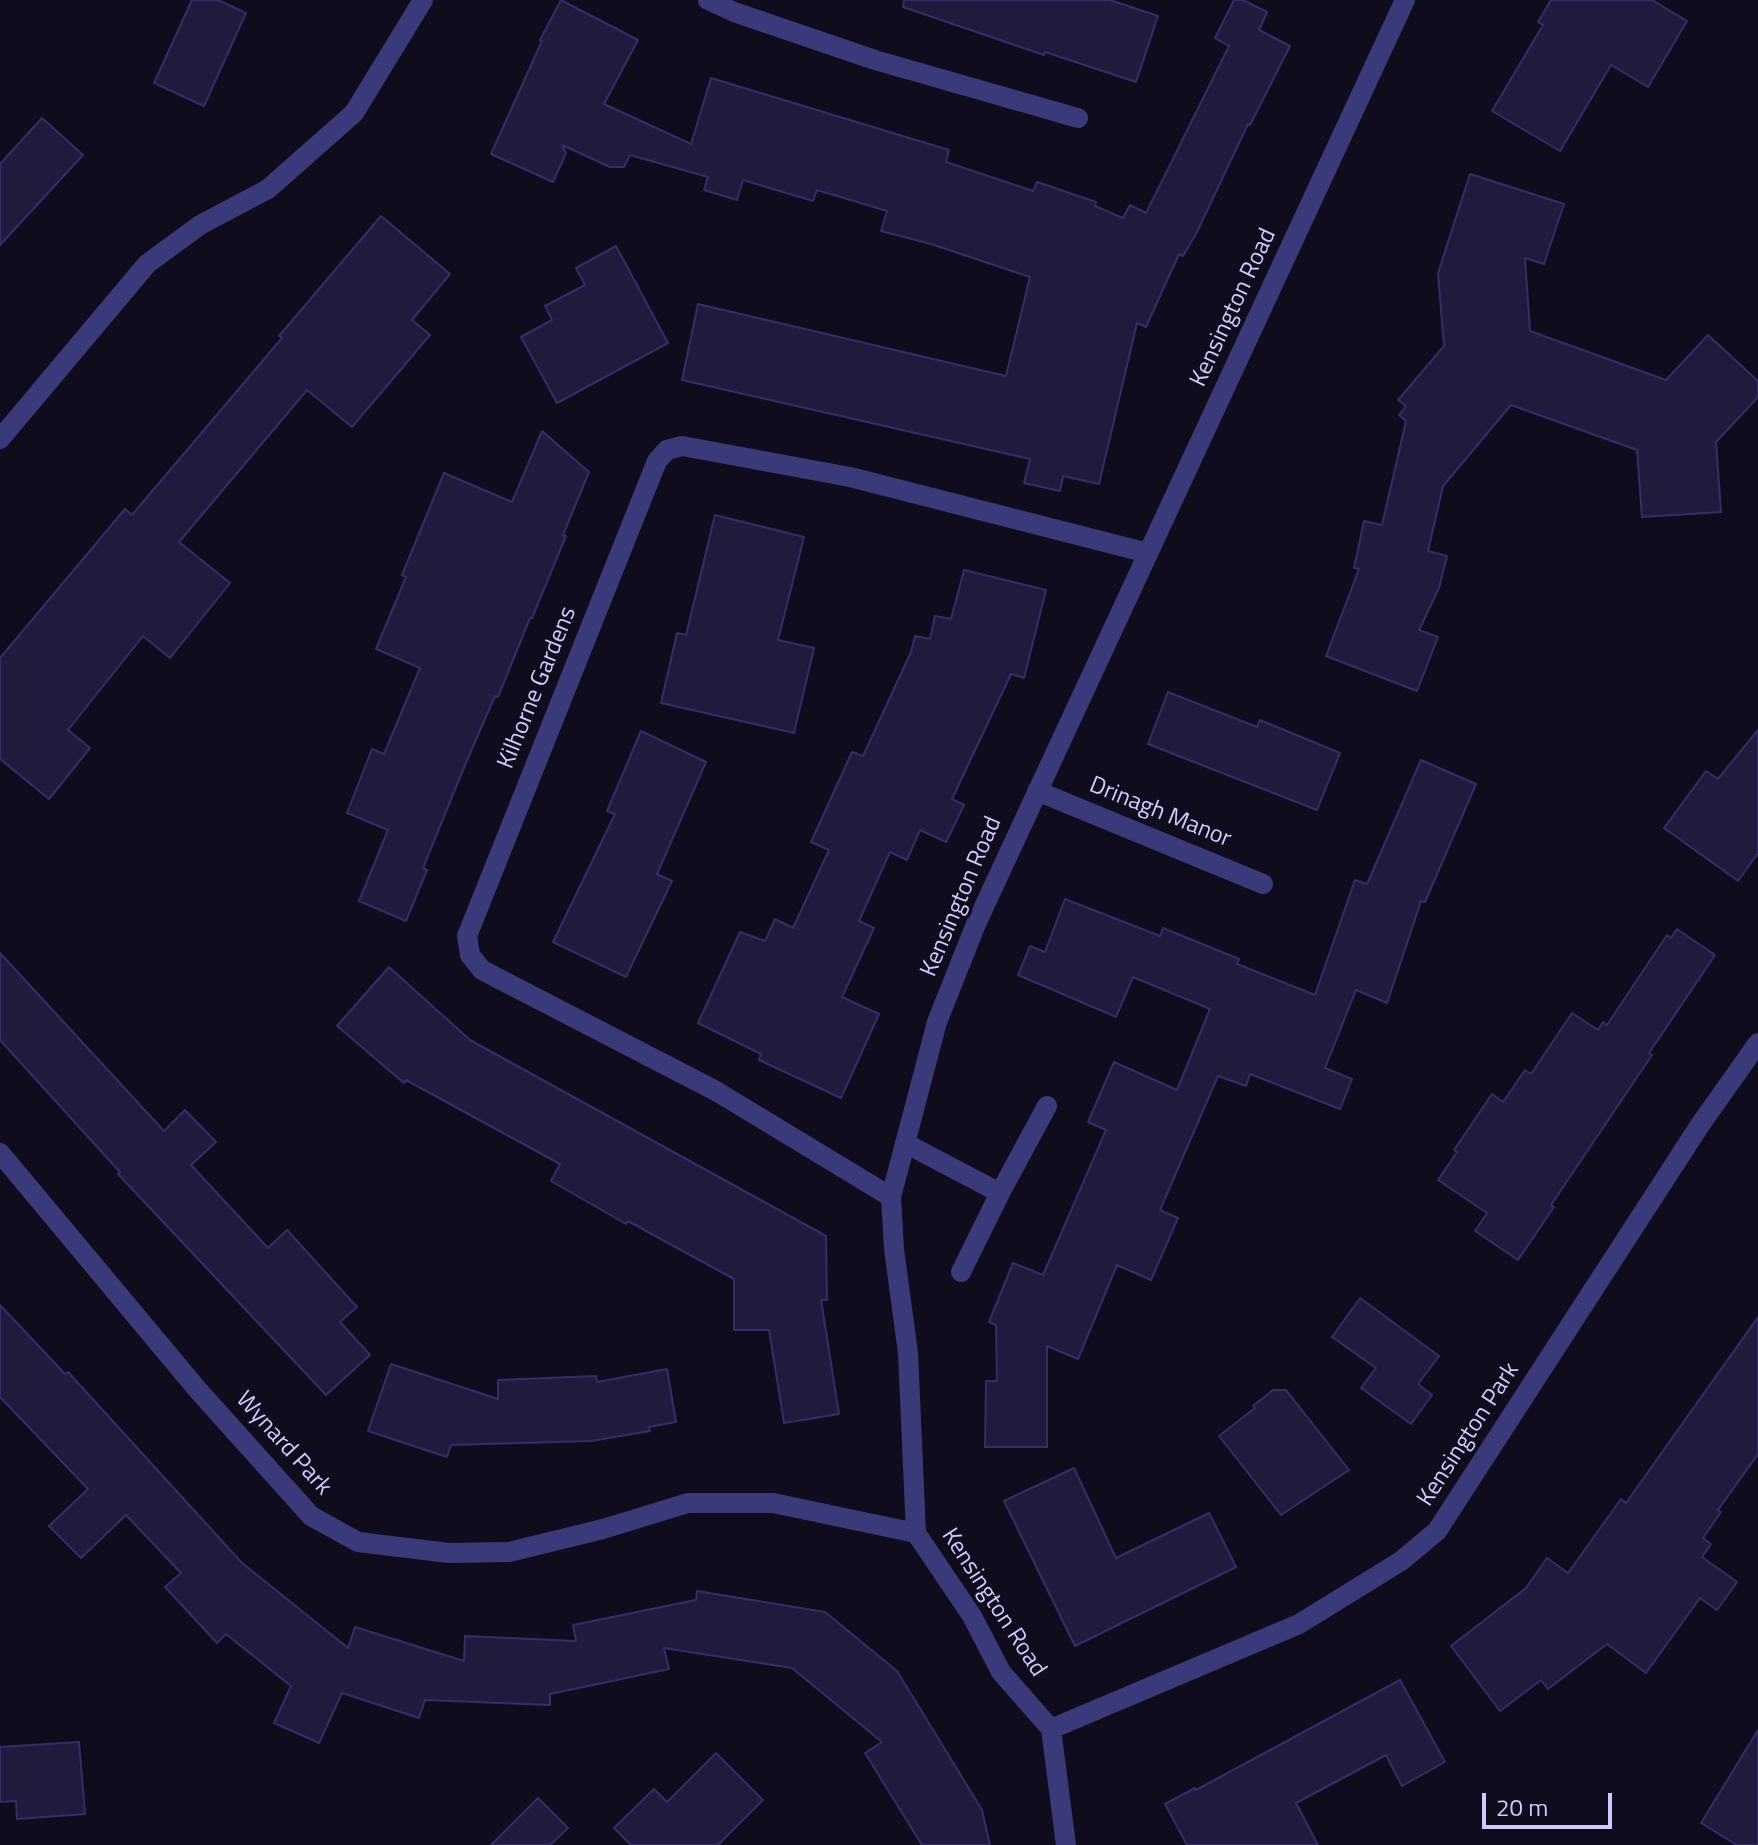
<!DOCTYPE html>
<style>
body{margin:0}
#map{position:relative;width:1758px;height:1845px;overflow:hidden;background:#0f0d1d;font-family:"Titillium Web",sans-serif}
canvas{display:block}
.scale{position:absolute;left:1482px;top:1793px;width:130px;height:36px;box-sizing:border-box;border:4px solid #cfccfd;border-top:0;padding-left:10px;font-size:24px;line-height:28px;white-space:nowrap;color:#cfccfd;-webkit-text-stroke:6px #0f0d1d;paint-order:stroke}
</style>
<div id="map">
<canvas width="1758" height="1845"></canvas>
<div class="scale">20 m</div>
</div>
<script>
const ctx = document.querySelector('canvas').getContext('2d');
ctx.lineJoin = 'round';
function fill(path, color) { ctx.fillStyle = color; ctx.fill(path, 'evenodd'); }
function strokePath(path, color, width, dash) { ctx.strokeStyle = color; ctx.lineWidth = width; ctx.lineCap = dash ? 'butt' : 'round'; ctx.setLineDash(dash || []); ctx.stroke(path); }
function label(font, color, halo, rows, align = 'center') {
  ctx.font = font + ' "Titillium Web",sans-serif'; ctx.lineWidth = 7; ctx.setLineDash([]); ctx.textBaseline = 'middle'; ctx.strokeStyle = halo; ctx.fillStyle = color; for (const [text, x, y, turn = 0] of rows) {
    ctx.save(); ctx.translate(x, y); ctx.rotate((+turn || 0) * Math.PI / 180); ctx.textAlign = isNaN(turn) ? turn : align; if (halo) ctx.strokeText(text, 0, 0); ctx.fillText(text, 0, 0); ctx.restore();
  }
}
const building = new Path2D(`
 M192,0H218L246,13L204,106L154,83Z
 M561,0L638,40L604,104L691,144L711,78L949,150L946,162L1033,191L1037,182L1096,202L1095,206L1123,218L1130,205L1146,213L1229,46L1215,38L1234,0H1243L1267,12L1259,30L1290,46L1250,125L1248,124L1197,232L1183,256L1179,254L1146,327L1137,323L1099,484L1063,476L1060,491L1024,483L1030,459L682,380L698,304L1006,376L1030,277L931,244L881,231L887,211L817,190L813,201L743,180L737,200L704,190L708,177L630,155L624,167H610L562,145L566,153L553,182L491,154L542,41L540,40Z
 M904,0H1110L1158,16L1136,82L1045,52L1044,55L903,7Z
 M1551,0H1652L1687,21L1648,87L1611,65L1560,151L1492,111L1543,25L1538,22Z
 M42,118L83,155L0,245V164Z
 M1470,174L1564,204L1544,264L1525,258L1530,331L1666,380L1708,335L1758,381V397L1716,442L1721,512L1642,517L1637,450L1511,405L1443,486L1428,551L1447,556L1439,588L1419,630L1438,637L1417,691L1326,656L1359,569L1354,568L1364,521L1382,525L1406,421L1399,415L1406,406L1398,400L1444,346L1438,273Z
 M381,216L450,274L412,320L430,335L352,427L307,390L179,542L230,583L170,658L143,636L68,730L90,748L49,799L0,759V658L125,509L132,515L282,338L279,336Z
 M616,246L668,343L557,403L521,337L552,320L545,306L585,285L576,268Z
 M542,431L589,472L563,535L566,536L532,618H530L498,697L495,696L465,765L423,868L427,870L406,921L359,901L388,830L347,813L372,749L384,754L420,668L376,649L406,577L402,575L444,473L512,502Z
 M715,515L804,537L778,640L814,648L794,733L661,703L677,633L686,635Z
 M964,570L1046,590L1024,678L1011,674L952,799L964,805L946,842L920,830L907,860L890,852L859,921L874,928L842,997L879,1014L841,1098L759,1060L761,1054L698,1023L740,932L765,941L775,919L793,928L829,850L811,842L852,752L863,756L911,652L915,636L930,639L935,616L951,619Z
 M1168,692L1257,727L1260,720L1340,753L1317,810L1148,744Z
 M1758,730V853L1738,881L1664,828L1706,771L1718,779Z
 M641,731L706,762L657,874L672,881L626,977L553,942L615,814L607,811Z
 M1421,760L1476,784L1425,902L1421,901L1387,1003L1356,990L1325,1068L1352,1079L1340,1109L1250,1074L1246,1086L1218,1076L1160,1210L1178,1218L1151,1280L1117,1265L1078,1359L1047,1346V1447H985L986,1381H997L996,1325L989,1322L1013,1263L1043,1275L1106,1130L1088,1122L1114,1062L1177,1090L1210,1009L1133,977L1116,1017L1018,975L1030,946L1045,952L1065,899L1160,936L1163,928L1239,959L1237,964L1315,995L1355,880L1367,884Z
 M1677,929L1715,955L1649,1053L1652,1055L1551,1205L1554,1207L1518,1260L1475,1231L1487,1213L1438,1180L1457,1152L1454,1150L1492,1094L1503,1102L1525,1070L1531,1074L1572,1013L1598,1030L1603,1022L1607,1025L1667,935L1671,938Z
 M0,953L164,1131L185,1110L216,1142L191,1165L268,1248L287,1230L357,1307L340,1322L370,1355L326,1395L118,1174L120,1172L0,1040Z
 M389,967L470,1040L826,1236L827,1300H821L839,1414L784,1423L769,1330H734V1279L628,1221L626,1224L551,1181L560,1164L406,1080L404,1083L337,1026Z
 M1360,1298L1439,1356L1418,1384L1432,1395L1411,1424L1361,1388L1376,1368L1332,1337Z
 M0,1305L65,1374L68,1372L242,1563L348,1648L355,1627L464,1661L465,1636L576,1641L573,1625L696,1600L697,1591L825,1612L897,1671L982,1810L990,1845H922L865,1753L882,1742L792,1668L664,1648L669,1669L550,1694V1705L425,1700L419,1718L342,1693L319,1743L274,1723L291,1686L226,1634L217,1643L165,1587L181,1573L126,1515L81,1558L49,1526L88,1489L0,1397Z
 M1758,1317V1454L1718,1510L1721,1512L1703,1538L1711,1544L1702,1557L1737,1582L1717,1610L1700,1598L1646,1673L1607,1644L1548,1689L1541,1680L1500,1711L1451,1646L1526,1588L1547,1558L1568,1573L1621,1499L1626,1503Z
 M391,1364L498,1399V1380L596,1376L597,1382L667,1369L676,1422L649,1427L650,1431L591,1441L451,1445L447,1457L368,1431Z
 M1273,1390H1286L1349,1470L1281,1515L1219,1436L1255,1408L1253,1406Z
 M1074,1468L1116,1558L1209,1513L1236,1567L1075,1646L1004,1501Z
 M1400,1680L1445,1762L1402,1786L1386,1755L1296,1803L1318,1845H1187L1165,1804L1195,1788L1196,1790Z
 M1758,1730V1845H1737L1701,1823Z
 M79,1742L85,1814L17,1819L16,1801L0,1802V1747Z
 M716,1753L763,1800L718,1845H631L614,1828L654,1789L667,1802Z
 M538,1798L568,1828L550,1845H491Z`);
fill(building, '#201a3d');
strokePath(building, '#362d68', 2);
strokePath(new Path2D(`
 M708,0L734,12L875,60L1078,118
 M0,439L147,264L200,225L268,189L354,113L423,0
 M1037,791L1263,884
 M905,1143L1000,1193L1047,1106
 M0,1153L197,1389L311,1516L358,1542L449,1553L509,1552L603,1529L688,1503H773L916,1533
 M891,1197L716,1091L482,970L470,955L467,936L657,461L667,450L682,446L850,477L1148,553
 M961,1272L1000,1193
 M1051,1729L1299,1624L1401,1561L1437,1531L1700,1125L1758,1043
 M1066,1845L1051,1729L1001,1672L972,1616L916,1533L908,1353L894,1249L891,1197L937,1022L976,924L1405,0`), '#3a3a7a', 20);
label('24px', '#cfccfd', '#0f0d1d', [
 ["Kensington Road",1234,308,-65],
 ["Kilhorne Gardens",538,688,-68],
 ["Drinagh Manor",1160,813,22],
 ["Kensington Road",962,897,-67],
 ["Kensington Park",1469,1435,-57],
 ["Wynard Park",283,1444,48],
 ["Kensington Road",993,1603,57]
]);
</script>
